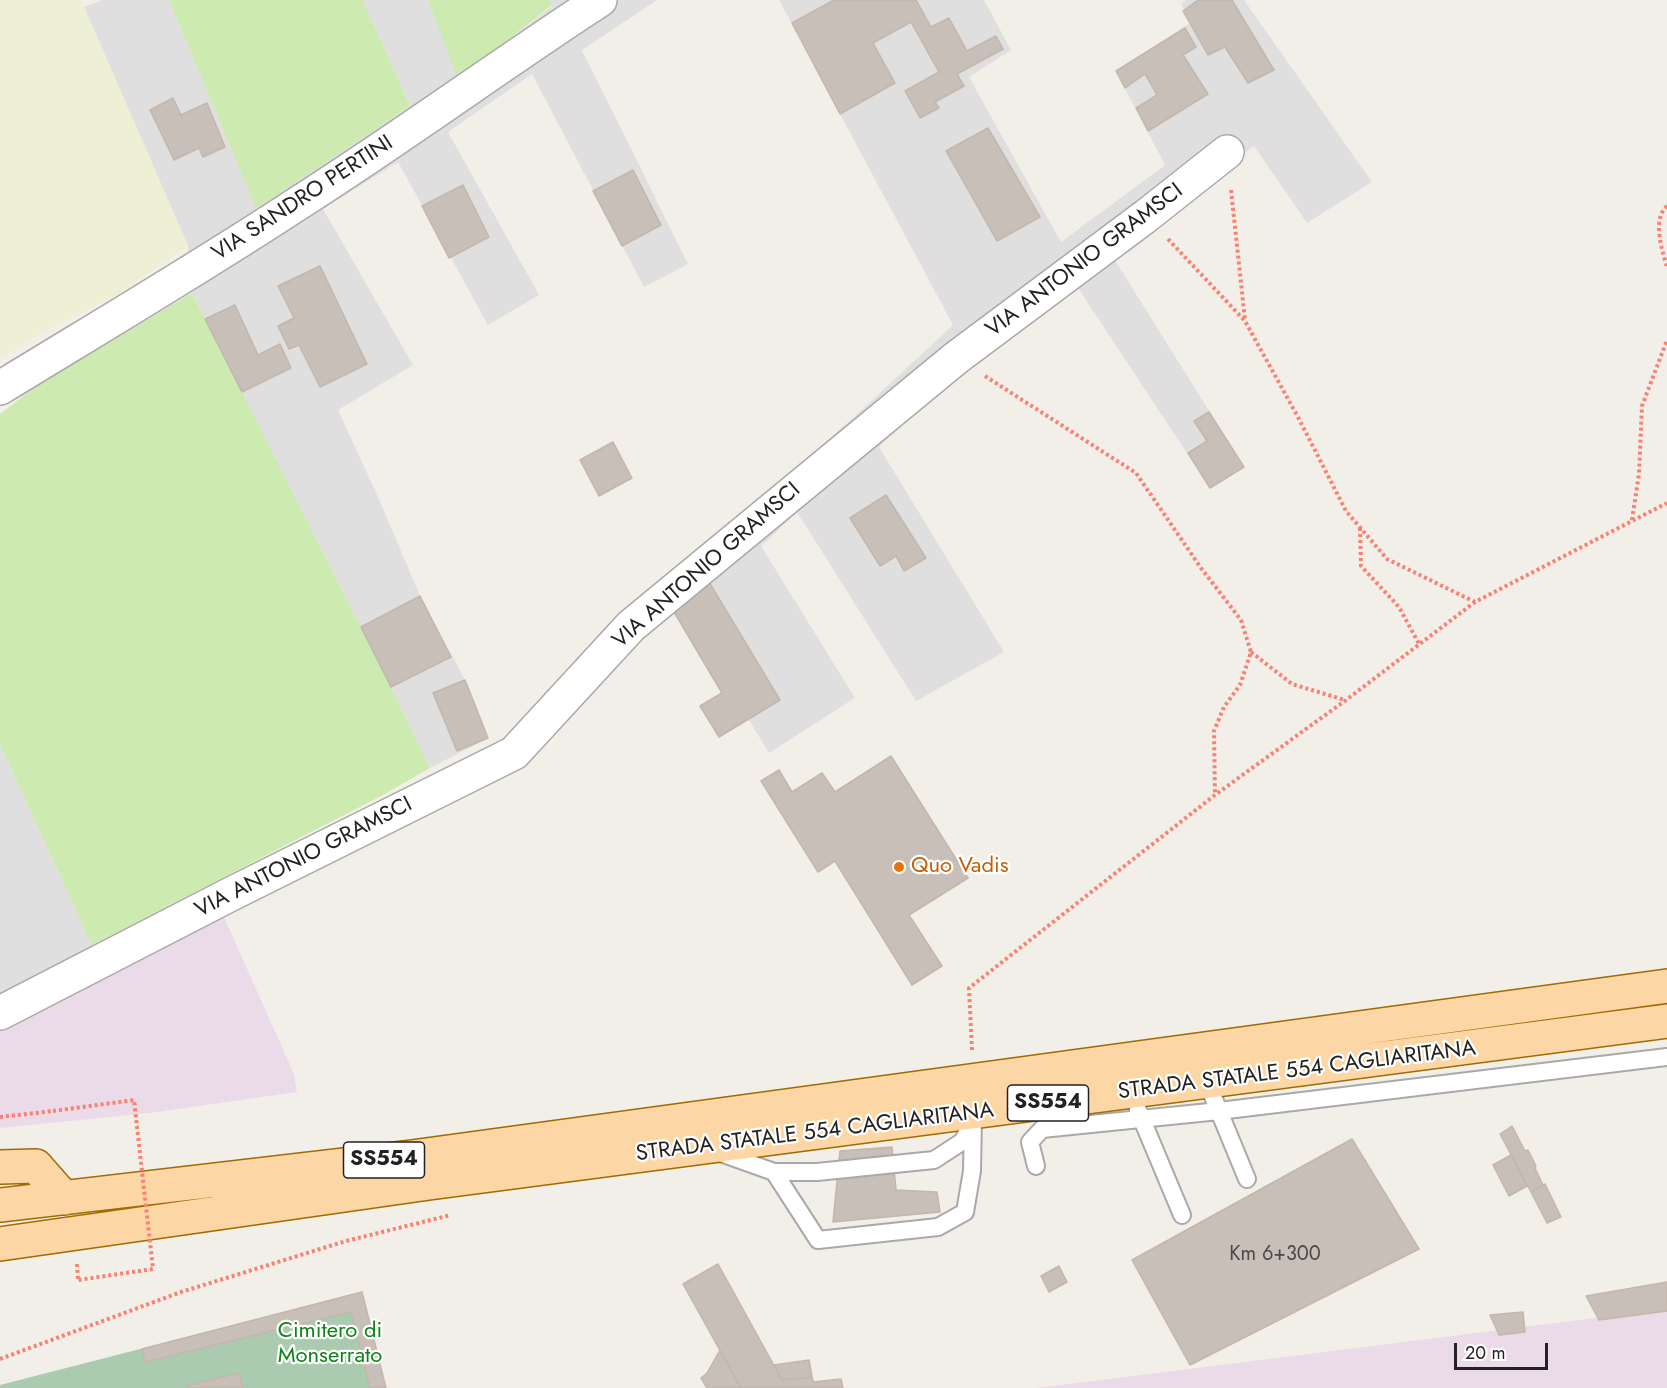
<!DOCTYPE html>
<style>
body{margin:0}
#map{position:relative;width:1667px;height:1388px;overflow:hidden;background:#f2efe9;font-family:Jost,sans-serif}
canvas{display:block}
.scale{position:absolute;left:1454px;top:1343px;width:94px;height:27px;box-sizing:border-box;border:3px solid #222;border-top:0;padding-left:8px;font-size:18px;line-height:21px;white-space:nowrap;color:#222;-webkit-text-stroke:4px #fff;paint-order:stroke}
</style>
<div id="map">
<canvas width="1667" height="1388"></canvas>
<div class="scale">20 m</div>
</div>
<script>
const ctx = document.querySelector('canvas').getContext('2d');
ctx.lineJoin = 'round';
function fill(path, color) { ctx.fillStyle = color; ctx.fill(path, 'evenodd'); }
function strokePath(path, color, width, dash) { ctx.strokeStyle = color; ctx.lineWidth = width; ctx.lineCap = dash ? 'butt' : 'round'; ctx.setLineDash(dash || []); ctx.stroke(path); }
function label(font, color, halo, rows, align = 'center') {
  ctx.font = font + ' Jost,sans-serif'; ctx.lineWidth = 4.5; ctx.setLineDash([]); ctx.textBaseline = 'middle'; ctx.strokeStyle = halo; ctx.fillStyle = color; for (const [text, x, y, turn = 0] of rows) {
    ctx.save(); ctx.translate(x, y); ctx.rotate((+turn || 0) * Math.PI / 180); ctx.textAlign = isNaN(turn) ? turn : align; if (halo) ctx.strokeText(text, 0, 0); ctx.fillText(text, 0, 0); ctx.restore();
  }
}
fill(new Path2D(`
 M103,0H169L256,207L410,106L363,0H428L459,80L552,6L550,0H657L582,50L688,264L644,287L532,74L448,132L539,295L488,325L398,162L323,209L413,365L338,410L378,497L420,596L465,680L488,738L430,768L391,687L192,293L188,246L84,7Z
 M779,0H984L1011,50L969,77L1061,242L1165,165L1116,71L1190,23L1181,3L1186,0H1244L1372,182L1307,223L1254,146L1111,254L1244,467L1210,488L1076,285L953,376L879,447L1004,652L916,701L797,512L761,546L855,698L769,753L666,583L853,418L953,325Z
 M0,744L105,973L0,1012Z`), '#e0dfdf');
fill(new Path2D(`
 M223,915L294,1074L297,1092L150,1113L0,1128V1025Z
 M1667,1309V1388H1037Z`), '#ebdbe8');
fill(new Path2D(`
 M0,0H81L188,246L122,292L37,335L0,359Z`), '#eef0d5');
fill(new Path2D(`
 M169,0H363L410,106L256,208Z
 M428,0H550L552,5L458,80Z
 M192,293L391,687L430,768L381,796L92,945L0,744V414L39,384Z`), '#cdebb0');
fill(new Path2D(`
 M362,1292L386,1388H0V1385Z`), '#aacbaf');
const building = new Path2D(`
 M834,0H916L931,27L949,18L967,51L996,36L1003,49L957,74L964,86L935,102L939,108L920,118L905,91L939,72L911,22L873,43L895,83L840,114L792,23Z
 M1198,0H1232L1274,70L1248,83L1225,47L1208,55L1183,11Z
 M1185,28L1196,47L1183,55L1208,94L1148,131L1136,108L1157,95L1145,74L1125,88L1116,71Z
 M173,98L181,115L207,103L225,147L203,157L199,148L174,160L150,110Z
 M988,128L1040,217L997,241L946,151Z
 M633,170L661,225L622,246L593,191Z
 M463,185L489,237L449,258L422,206Z
 M320,266L367,364L320,387L299,345L289,349L278,326L294,318L278,286Z
 M235,305L258,355L280,344L291,368L242,392L205,319Z
 M1209,412L1244,467L1210,488L1188,453L1207,441L1194,421Z
 M613,442L632,478L599,496L580,460Z
 M886,495L926,558L904,571L896,556L880,566L850,518Z
 M709,582L780,700L719,737L700,706L722,693L674,612Z
 M420,596L451,657L391,687L361,627Z
 M465,680L488,738L457,751L433,693Z
 M891,756L968,878L909,915L942,966L912,985L835,861L818,872L761,781L779,770L792,792L822,773L835,792Z
 M1512,1126L1525,1151L1528,1150L1536,1166L1535,1168L1543,1185L1531,1192L1500,1134Z
 M1352,1139L1419,1249L1190,1365L1132,1260Z
 M892,1147L896,1190L937,1192L940,1212L833,1222L840,1151Z
 M1511,1155L1527,1186L1509,1196L1493,1165Z
 M1545,1184L1561,1217L1547,1223L1531,1192Z
 M718,1264L782,1380L812,1377L813,1382L841,1379L843,1388H741L683,1284Z
 M1059,1266L1067,1282L1049,1292L1041,1276Z
 M1667,1282V1311L1599,1320L1586,1296Z
 M362,1292L386,1388H370L351,1312L145,1362L142,1349Z
 M1523,1312L1525,1332L1499,1335L1490,1315Z
 M720,1350L741,1388H707L701,1378L707,1373Z
 M809,1360L812,1377L782,1380L774,1365Z
 M239,1373L243,1388H186V1386Z`);
fill(building, '#c7bfb8');
strokePath(building, '#c4b6ab', 1.5);
const lane = new Path2D(`
 M1207,1082L1247,1179
 M1138,1110L1182,1215
 M715,1151L774,1172H817L934,1160L963,1141L971,1124
 M1036,1166L1030,1142L1042,1129L1219,1111L1667,1057
 M774,1172L818,1240L938,1227L965,1212L972,1171L973,1118`);
const street = new Path2D(`
 M0,388C98,328 198,269 294,206C398,140 497,67 600,0
 M0,1013L229,895L514,753L631,626L956,358L1146,216L1227,152`);
const primary = new Path2D(`
 M0,1167L36,1166L64,1198
 M0,1205L413,1157L1667,986
 M0,1244L429,1183L1667,1021`);
strokePath(lane, '#a9a9a9', 20);
strokePath(street, '#a9a9a9', 36);
strokePath(primary, '#a06b00', 36);
strokePath(new Path2D(`
 M1231,190L1245,320
 M1667,206C1652,219 1662,250 1667,267
 M1168,239L1245,321L1299,419L1346,511L1387,559L1475,602
 M985,376L1136,473L1201,568L1241,620L1251,652L1240,685L1224,707L1214,731L1215,795
 M1632,520L1639,474L1642,406L1667,340
 M1360,528L1361,566L1399,607L1419,644
 M1251,652L1292,684L1345,700
 M972,1050L969,988L1215,795L1346,700L1475,602L1667,503
 M0,1117L53,1111
 M77,1264L78,1280
 M0,1359L181,1292L346,1241L451,1215`), '#fa8072', 4, [3, 3]);
strokePath(lane, '#fff', 16);
strokePath(street, '#fff', 33);
strokePath(primary, '#fcd6a4', 33);
strokePath(new Path2D(`
 M53,1111L134,1100L153,1269L78,1280`), '#fa8072', 4, [3, 3]);
for (const [x, y, r, color] of [
 [899,867,6,"#e8710a"]
]) { const dot = new Path2D(); dot.arc(x, y, r, 0, 2 * Math.PI); ctx.fillStyle = color; ctx.fill(dot); strokePath(dot, '#fff', 2); }
label('20px', '#4b4948', null, [
 ["Km 6+300",1275,1255]
]);
for (const [x, y, w] of [
 [1048,1103,81],
 [384,1160,81]
]) { const box = new Path2D(); box.roundRect(x - w / 2, y - 18, w, 36, 4.5); ctx.fillStyle = '#fff'; ctx.fill(box); strokePath(box, '#222', 1.5); }
label('bold 21px', '#222', null, [
 ["SS554",1048,1103],
 ["SS554",384,1160]
]);
label('22px', '#222', '#fff', [
 ["VIA SANDRO PERTINI",303,199,-33],
 ["VIA ANTONIO GRAMSCI",1085,261,-37],
 ["VIA ANTONIO GRAMSCI",707,566,-41],
 ["VIA ANTONIO GRAMSCI",304,858,-27],
 ["STRADA STATALE 554 CAGLIARITANA",1297,1071,-7],
 ["STRADA STATALE 554 CAGLIARITANA",815,1133,-7]
]);
label('22px', '#c56008', '#fff', [
 ["Quo Vadis",911,867]
], 'left');
label('22px', '#0c8416', '#fff', [
 ["Cimitero di",330,1332],
 ["Monserrato",330,1357]
]);
</script>
